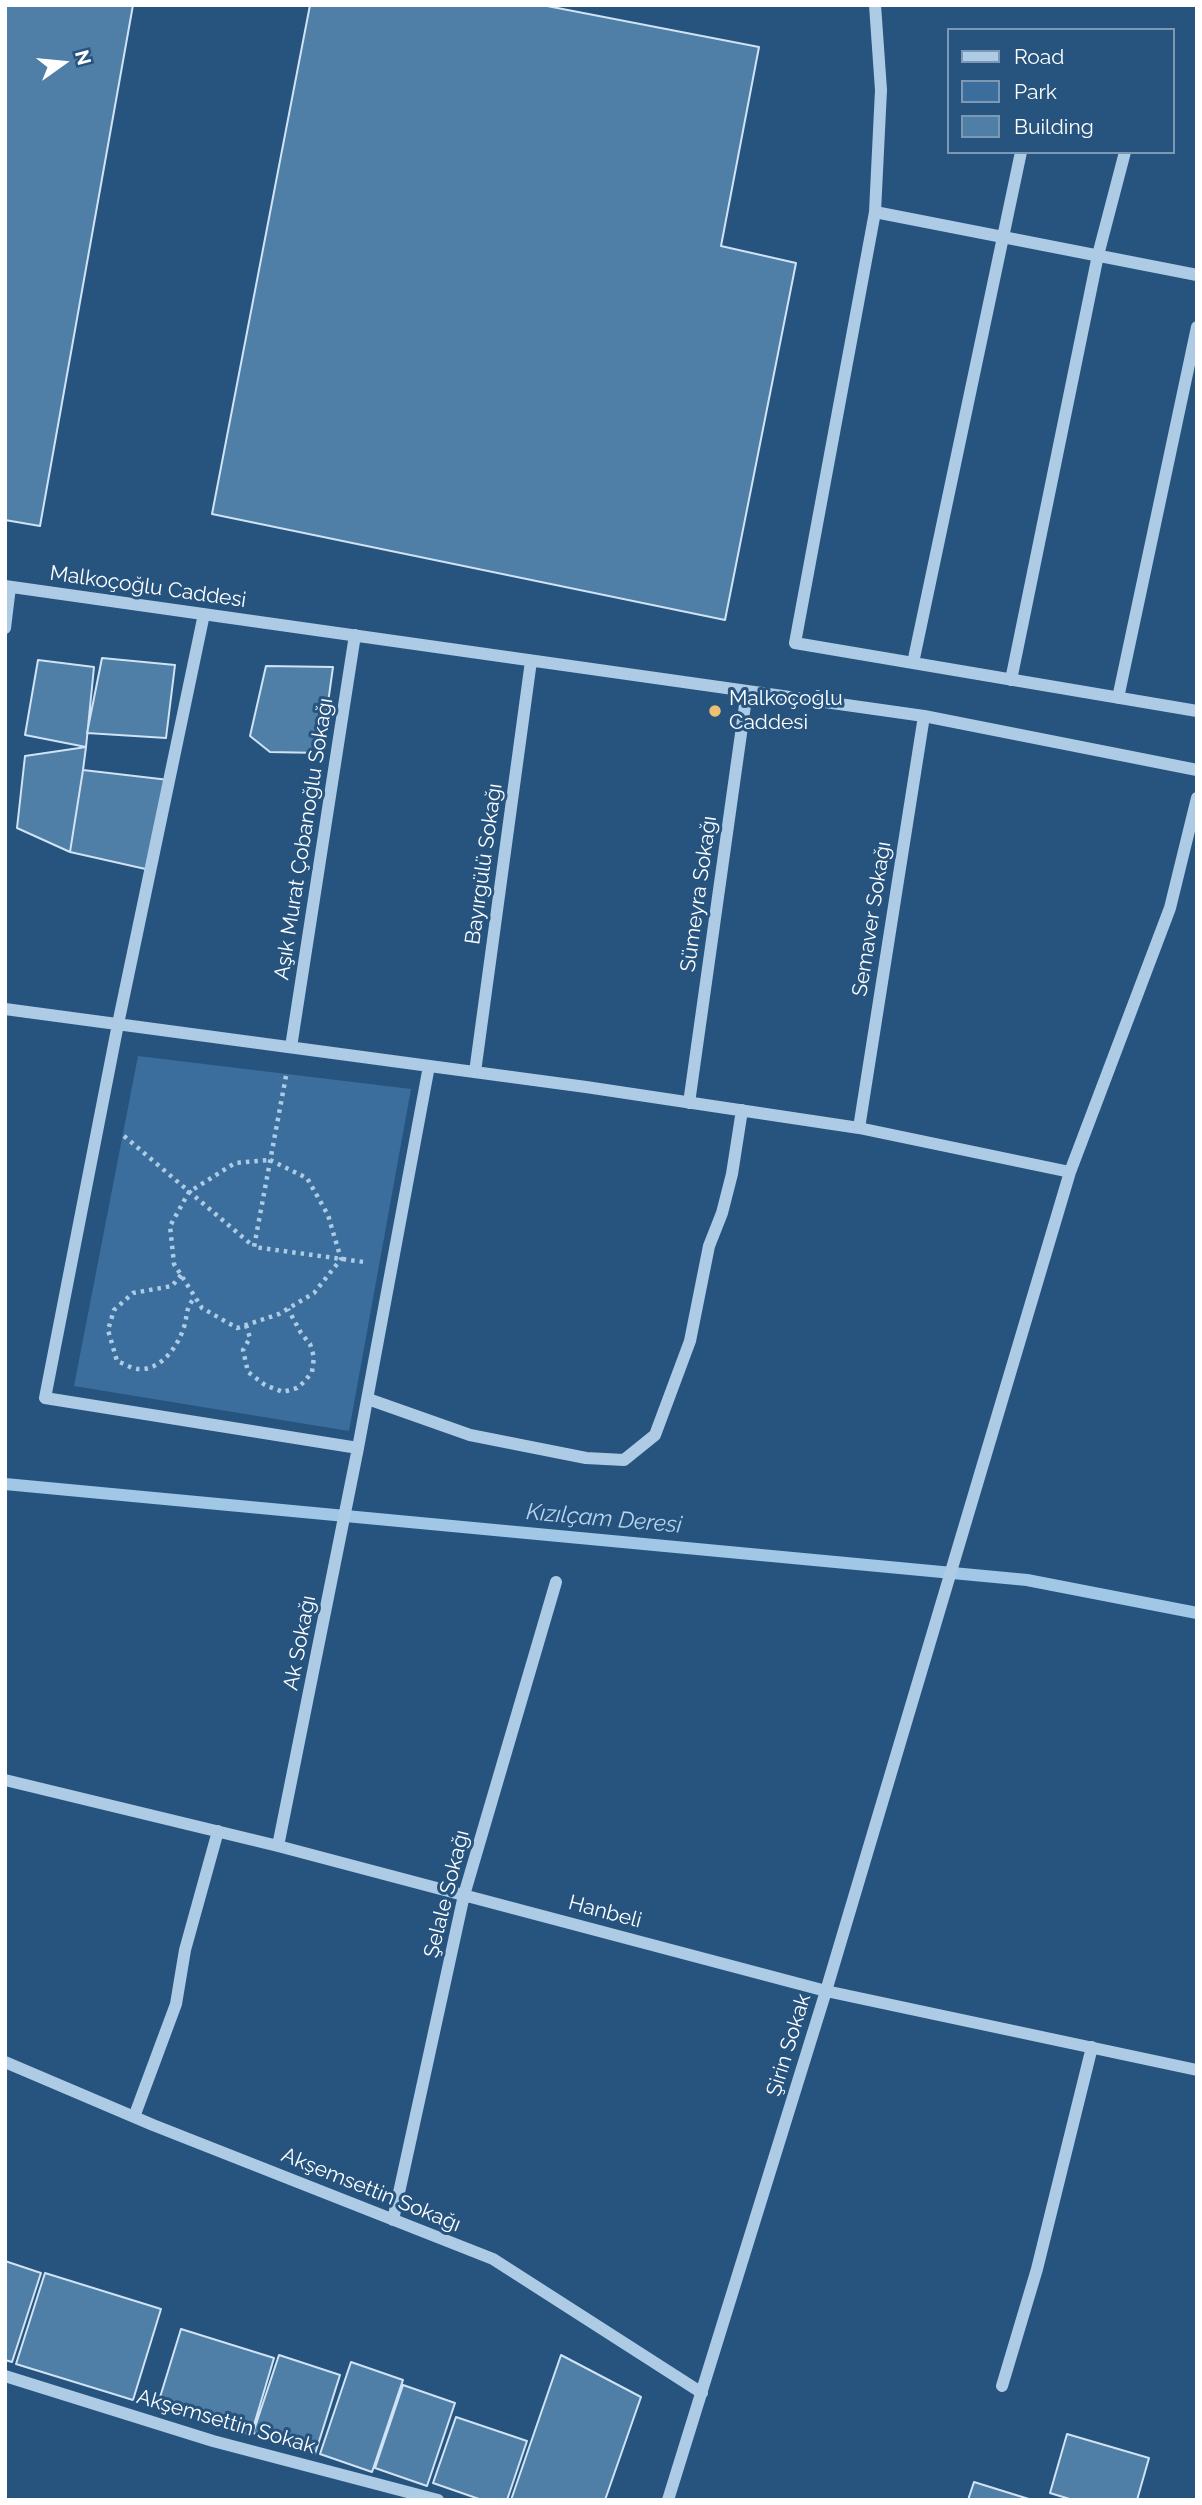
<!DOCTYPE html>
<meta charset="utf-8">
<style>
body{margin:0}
#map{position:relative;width:1202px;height:2505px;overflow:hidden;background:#26547f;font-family:Raleway,sans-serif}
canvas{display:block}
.frame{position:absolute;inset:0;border:7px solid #fff;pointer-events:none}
.legend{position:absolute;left:947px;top:28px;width:228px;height:126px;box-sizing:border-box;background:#26547f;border:2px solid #7d98b2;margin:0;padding:9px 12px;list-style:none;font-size:21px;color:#fff}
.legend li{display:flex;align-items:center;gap:14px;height:35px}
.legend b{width:35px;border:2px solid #7d98b2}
.north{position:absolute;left:28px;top:28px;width:70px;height:70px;-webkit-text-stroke:5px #26547f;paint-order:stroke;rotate:75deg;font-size:19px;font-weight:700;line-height:28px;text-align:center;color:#fff}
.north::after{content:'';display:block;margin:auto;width:24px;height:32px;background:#fff;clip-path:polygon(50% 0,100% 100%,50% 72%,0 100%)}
</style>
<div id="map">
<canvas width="1202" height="2505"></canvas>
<div class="frame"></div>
<ul class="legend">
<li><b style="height:9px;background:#adcbe5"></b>Road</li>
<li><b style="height:19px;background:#3b6e9c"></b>Park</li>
<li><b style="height:19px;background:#4f7ea7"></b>Building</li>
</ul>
<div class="north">N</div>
</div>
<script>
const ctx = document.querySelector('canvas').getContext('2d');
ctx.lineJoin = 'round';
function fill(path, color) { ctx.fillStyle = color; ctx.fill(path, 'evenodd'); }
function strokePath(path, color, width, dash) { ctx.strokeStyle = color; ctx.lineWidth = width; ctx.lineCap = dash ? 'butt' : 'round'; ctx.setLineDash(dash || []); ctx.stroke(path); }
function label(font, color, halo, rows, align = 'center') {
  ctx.font = font + ' Raleway,sans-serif'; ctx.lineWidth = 6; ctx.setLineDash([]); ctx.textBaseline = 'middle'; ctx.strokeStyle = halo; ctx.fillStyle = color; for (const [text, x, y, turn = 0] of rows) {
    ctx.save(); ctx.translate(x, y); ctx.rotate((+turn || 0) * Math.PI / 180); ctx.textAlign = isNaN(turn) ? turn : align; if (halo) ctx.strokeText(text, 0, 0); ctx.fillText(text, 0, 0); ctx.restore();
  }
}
fill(new Path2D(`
 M138,1056L411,1089L349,1431L74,1386Z`), '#3b6e9c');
strokePath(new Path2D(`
 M5,1484L1027,1580L1197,1613`), '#a1c7e6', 12);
const building = new Path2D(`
 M5,5H133L40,526L5,520Z
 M310,5H542L759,47L721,246L796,263L725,620L212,514Z
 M102,658L175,665L166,738L87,733Z
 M38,660L94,667L86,747L25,735Z
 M266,666L333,667L321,753L270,752L250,736Z
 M86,747L83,770L70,852L17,828L25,756Z
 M83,770L169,780L150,870L70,852Z
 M5,2261L41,2273L12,2362L5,2360Z
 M45,2273L161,2309L133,2400L16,2364Z
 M181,2329L274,2358L251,2435L157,2407Z
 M279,2355L340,2375L315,2454L253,2433Z
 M561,2355L641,2397L605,2500H511Z
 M351,2362L403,2380L372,2472L320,2454Z
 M403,2385L455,2403L427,2486L375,2468Z
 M456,2417L527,2441L507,2500H482L433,2483Z
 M1067,2434L1149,2458L1137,2500H1073L1050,2493Z
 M974,2482L1032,2500H968Z`);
fill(building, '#4f7ea7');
strokePath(building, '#d0e3f4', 2);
strokePath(new Path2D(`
 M286,1076L254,1247L364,1262
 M124,1136L253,1246
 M270,1160L307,1178L328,1215L341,1259L314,1293L279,1314L237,1328L202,1308L174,1264L170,1226L189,1192L235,1163Z
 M181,1275L172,1286L133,1293L114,1310L108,1330L117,1361C123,1363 132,1369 138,1369C161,1371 178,1346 184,1327C188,1314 185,1309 195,1297
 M246,1325L250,1338L243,1350L248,1372L265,1385L283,1392L297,1388L304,1382L312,1372L314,1357L310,1344L301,1333L288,1309`), '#adcbe5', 4.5, [3.5, 5]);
strokePath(new Path2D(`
 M875,5L881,90L875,212L795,643L1197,711
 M875,212L1197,275
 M5,586L924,716L1197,770
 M204,614L118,1024L45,1398L358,1448L429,1066
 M5,628L10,587
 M913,663L1021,152
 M1011,680L1098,255L1125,152
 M1118,698L1197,327
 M5,1009L586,1087L859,1128L1070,1172
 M291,1047L355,635
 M475,1072L531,661
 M689,1103L747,691
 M859,1128L924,716
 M368,1399L470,1435L586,1458L624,1460L655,1435L690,1341L709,1246L722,1213L732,1174L742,1110
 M5,1780L278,1846L826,1991L1197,2070
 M278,1846L358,1448
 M5,2062L153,2125L493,2259L702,2393
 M134,2117L176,2004L185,1950L218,1831
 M393,2220L464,1895L556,1582
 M5,2376L213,2441L438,2500
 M1002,2386L1037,2269L1092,2047
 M668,2500L826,1991L1070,1172L1170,908L1197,798`), '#adcbe5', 12);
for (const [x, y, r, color] of [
 [715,711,7,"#eec072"]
]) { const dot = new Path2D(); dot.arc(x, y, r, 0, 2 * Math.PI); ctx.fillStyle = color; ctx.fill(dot); strokePath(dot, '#26547f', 2.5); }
label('21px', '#fff', '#26547f', [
 ["Malkoçoğlu Caddesi",148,587,8],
 ["Aşık Murat Çobanoğlu Sokağı",304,839,-81],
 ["Bayırgülü Sokağı",484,864,-82],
 ["Sümeyra Sokağı",699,894,-82],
 ["Semaver Sokağı",872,919,-81],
 ["Ak Sokağı",300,1643,-79],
 ["Şelale Sokağı",447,1894,-76],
 ["Hanbeli",605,1912,15],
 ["Şirin Sokak",789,2045,-73],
 ["Akşemsettin Sokağı",371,2190,22],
 ["Akşemsettin Sokak",226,2422,16]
]);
label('21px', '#fff', '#26547f', [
 ["Malkoçoğlu",729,699],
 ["Caddesi",729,723]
], 'left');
label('italic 23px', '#b8d5ed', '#26547f', [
 ["Kızılçam Deresi",604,1519,5]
]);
</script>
